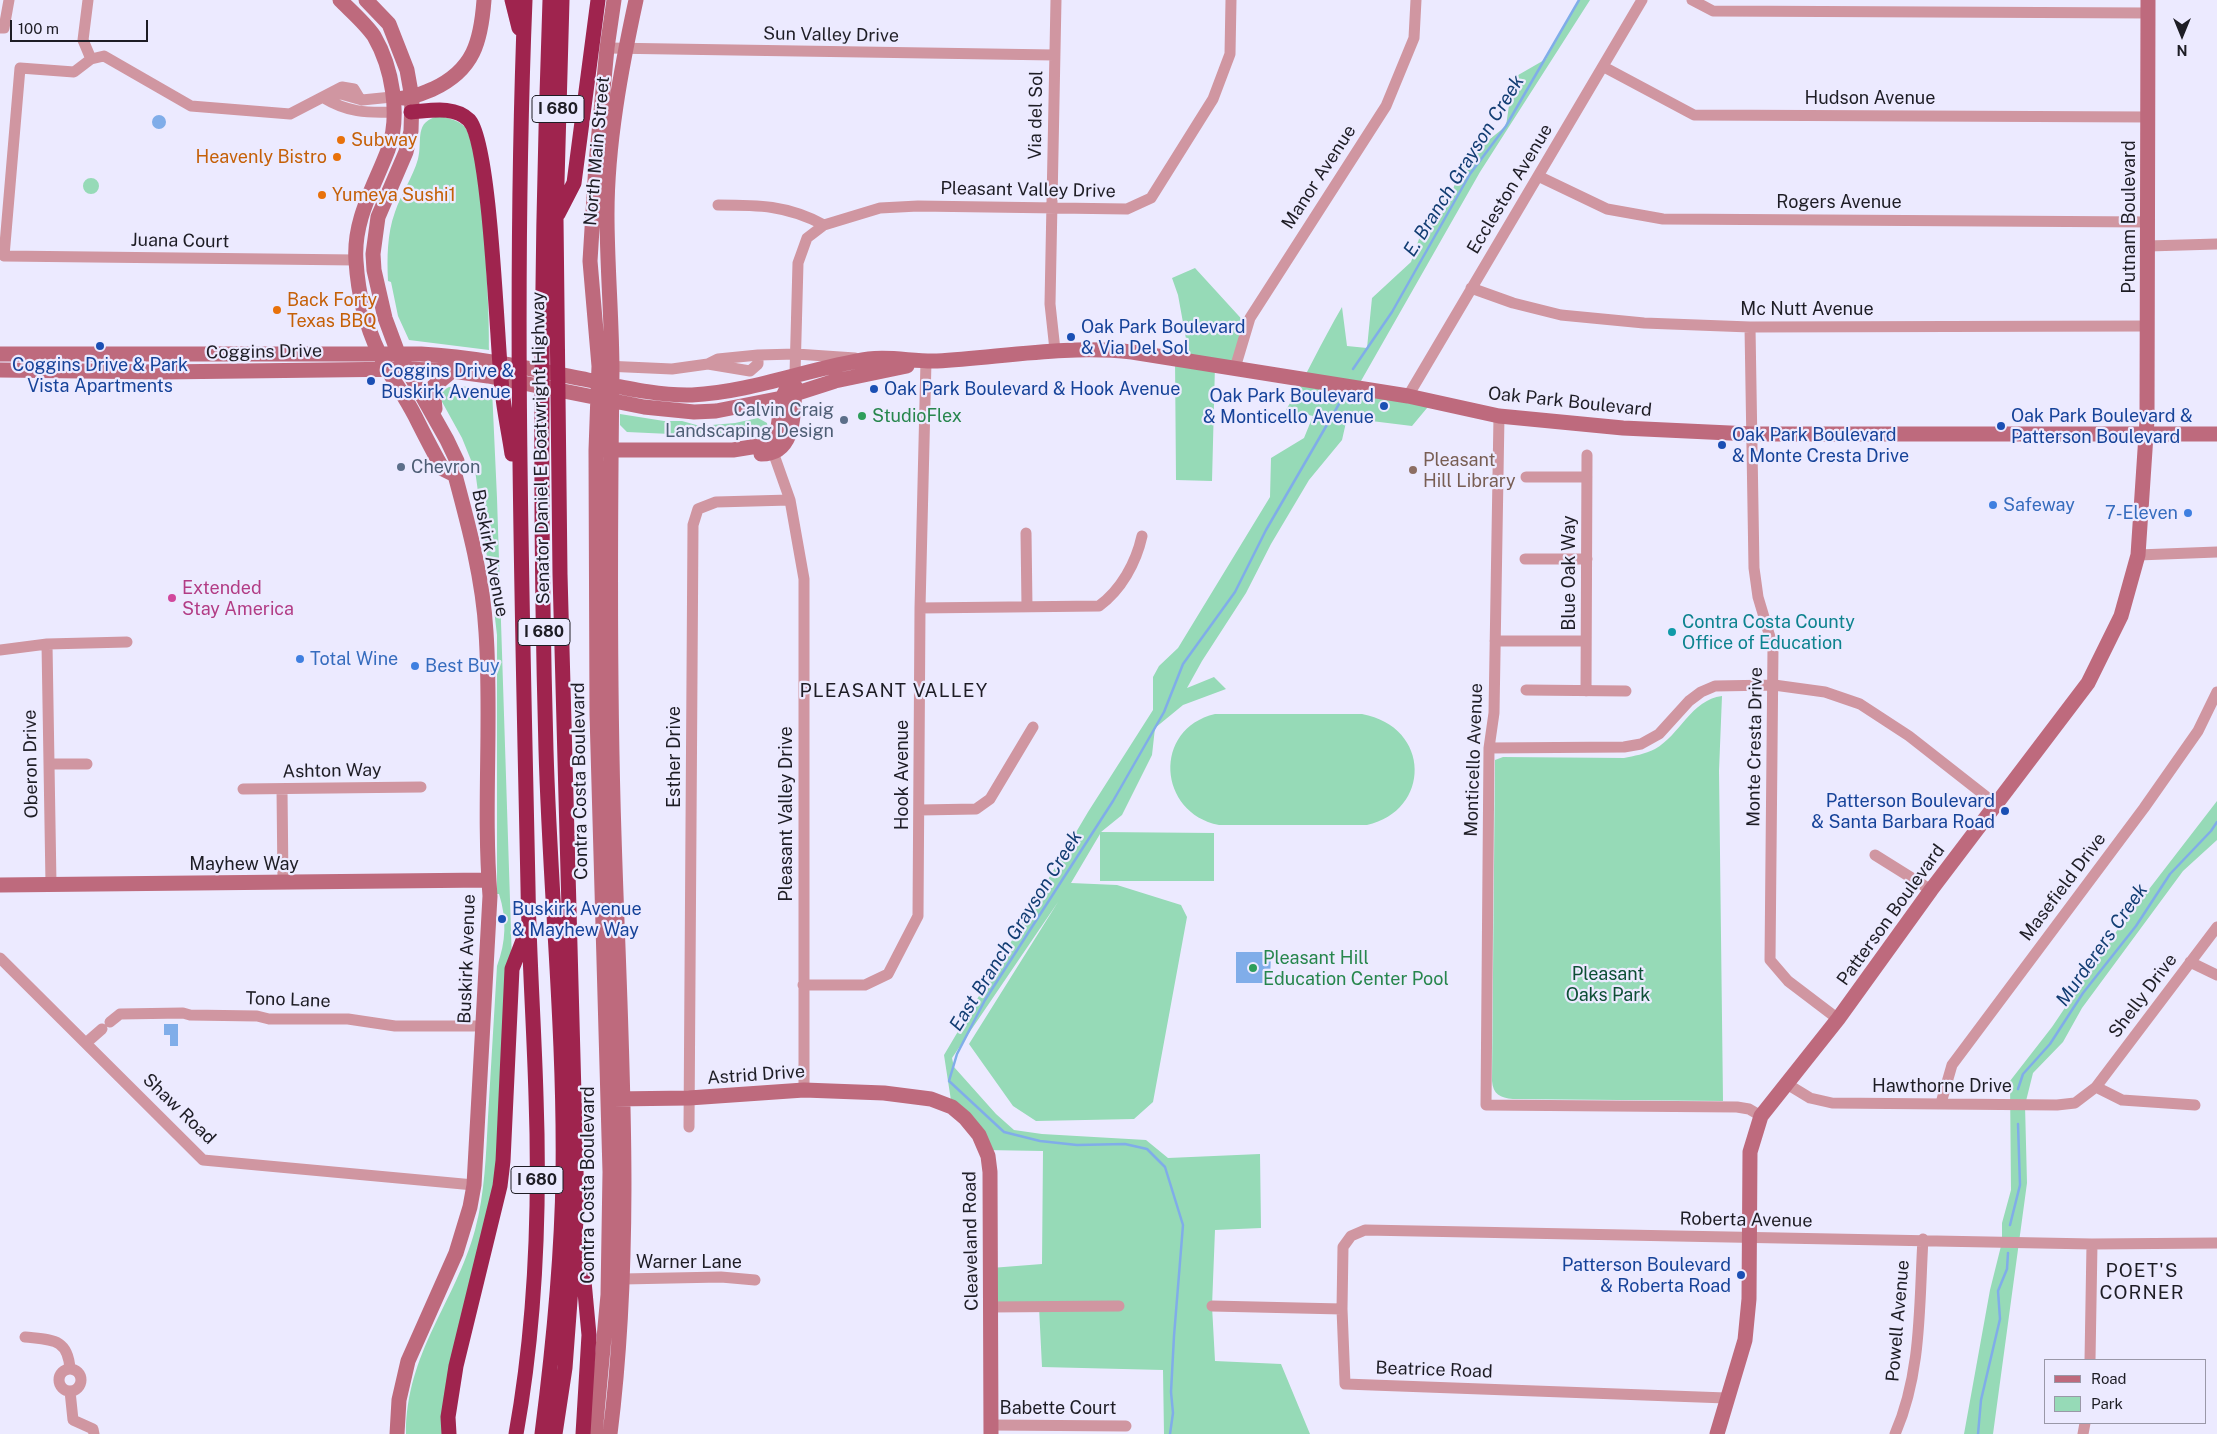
<!DOCTYPE html>
<style>
body{margin:0}
#map{position:relative;width:2217px;height:1434px;overflow:hidden;background:#eceaff;font-family:"Public Sans",sans-serif}
canvas{display:block}
.legend{position:absolute;left:2044px;top:1359px;width:162px;height:65px;box-sizing:border-box;background:#eceaff;border:1px solid #9a98a8;margin:0;padding:6px 9px;list-style:none;font-size:15px;color:#1e1d25}
.legend li{display:flex;align-items:center;gap:10px;height:25px}
.legend b{width:25px;border:1px solid #9a98a8}
.north{position:absolute;left:2157px;top:10px;width:50px;height:50px;-webkit-text-stroke:4px #eceaff;paint-order:stroke;rotate:180deg;font-size:14px;font-weight:700;line-height:20px;text-align:center;color:#1e1d25}
.north::after{content:'';display:block;margin:auto;width:18px;height:22px;background:#1e1d25;clip-path:polygon(50% 0,100% 100%,50% 72%,0 100%)}
.scale{position:absolute;left:10px;top:20px;width:138px;height:22px;box-sizing:border-box;border:2px solid #1e1d25;border-top:0;padding-left:6px;font-size:15px;line-height:18px;white-space:nowrap;color:#1e1d25;-webkit-text-stroke:4px #eceaff;paint-order:stroke}
</style>
<div id="map">
<canvas width="2217" height="1434"></canvas>
<ul class="legend">
<li><b style="height:6px;background:#be6a7d"></b>Road</li>
<li><b style="height:14px;background:#96dab7"></b>Park</li>
</ul>
<div class="north">N</div>
<div class="scale">100 m</div>
</div>
<script>
const ctx = document.querySelector('canvas').getContext('2d');
ctx.lineJoin = 'round';
function fill(path, color) { ctx.fillStyle = color; ctx.fill(path, 'evenodd'); }
function strokePath(path, color, width, dash) { ctx.strokeStyle = color; ctx.lineWidth = width; ctx.lineCap = dash ? 'butt' : 'round'; ctx.setLineDash(dash || []); ctx.stroke(path); }
function label(font, color, halo, rows, align = 'center') {
  ctx.font = font + ' "Public Sans",sans-serif'; ctx.lineWidth = 4.5; ctx.setLineDash([]); ctx.textBaseline = 'middle'; ctx.strokeStyle = halo; ctx.fillStyle = color; for (const [text, x, y, turn = 0] of rows) {
    ctx.save(); ctx.translate(x, y); ctx.rotate((+turn || 0) * Math.PI / 180); ctx.textAlign = isNaN(turn) ? turn : align; if (halo) ctx.strokeText(text, 0, 0); ctx.fillText(text, 0, 0); ctx.restore();
  }
}
fill(new Path2D(`
 M1579,0H1590L1480,172L1357,388L1432,402L1412,426L1347,418L1342,440L1309,480L1271,544L1246,593L1202,661L1187,688L1214,677L1226,689L1183,705L1155,728L1152,755L1122,815L1101,832L1214,833V881H1100V834L1071,883L1117,885L1181,905L1187,917L1153,1102L1134,1119L1036,1121L1013,1106L969,1044L1058,902L952,1058L954,1067L996,1114L1014,1130L1042,1134L1146,1140L1168,1158L1260,1154L1261,1228L1215,1230L1212,1306L1215,1361L1281,1364L1310,1434H1164L1163,1370L1042,1367L1039,1307H991V1268L1042,1264L1043,1151L985,1150L952,1107L944,1055L1088,812L1153,710V677L1159,666L1178,648L1270,497L1271,458L1304,438L1313,416L1286,410C1306,376 1322,341 1342,307L1347,346L1367,348L1372,298L1411,262L1428,213L1452,192L1463,161L1506,126L1513,78L1546,59Z
 M440,116C447,118 458,120 464,126C483,147 490,315 489,350L409,340L398,316L391,282L388,281C387,258 387,234 395,212C401,194 413,177 418,159C423,140 413,121 440,116Z
 M83 186a8 8 0 1 1 16 0a8 8 0 1 1-16 0Z
 M1195,268L1248,326L1235,368L1215,365L1212,481L1176,480L1175,359L1188,350L1178,295L1172,278Z
 M457,386L492,389L497,498L512,962L503,1161L449,1434H406C406,1352 455,1303 475,1230C485,1193 486,1154 488,1117C491,1067 494,1016 497,966C506,942 507,919 499,894H497V635L493,601L475,470L462,438L441,400L442,391L449,387Z
 M620,414L664,421H682L700,426L735,423L758,418L767,423L768,431L762,438H757L627,432L620,425Z
 M1722,696L1719,771L1723,1101L1513,1099C1500,1098 1493,1094 1492,1081L1495,760L1503,757L1624,758C1634,756 1645,754 1655,749C1680,735 1691,700 1722,696Z
 M1215,714H1362C1432,727 1431,811 1367,825H1219C1158,813 1152,729 1215,714Z
 M2217,801V840L2183,871L2082,1008L2063,1042L2033,1073L2025,1105L2027,1183L1993,1434H1964L1990,1290L2002,1242V1223L2011,1190L2010,1081L2052,1027L2116,932Z`), '#96dab7');
fill(new Path2D(`
 M152 122a7 7 0 1 1 14 0a7 7 0 1 1-14 0Z
 M1236,952H1271L1270,983H1236Z
 M164,1024H178V1046H170V1035H164Z`), '#80ade9');
strokePath(new Path2D(`
 M1353,369L1392,312L1470,174L1506,126L1579,0
 M2018,1089L2023,1074L2050,1044L2083,993L2136,926L2170,874L2211,831L2217,822
 M2010,1225L2020,1185L2018,1124
 M1170,1434L1173,1413L1171,1392L1174,1336L1183,1225L1165,1167L1147,1149L1125,1144L1077,1145L1040,1141L1004,1132L949,1081L957,1054L985,1000L1113,801L1164,712L1183,664L1235,592L1266,530L1339,404
 M1978,1434L1981,1400L2000,1319L1998,1291L2007,1269L2008,1253`), '#80ade9', 2.5);
strokePath(new Path2D(`
 M88,0L83,40L91,59L74,72L20,68L4,256L356,260
 M1692,0L1713,11L2148,13
 M0,28H4L9,0
 M607,48L1054,55
 M91,59L104,56L191,106L290,114L342,87L354,89L360,99
 M1604,67L1694,115L2148,117
 M392,97L362,100L341,94L324,98C347,112 366,113 393,112
 M1538,176L1607,209L1663,219L2148,222
 M718,205C758,205 787,205 824,225
 M2148,246L2217,244
 M1471,288L1513,303L1561,315L1644,323L1750,327L2147,326
 M1750,327L1754,568L1758,597L1773,647L1770,960L1788,981L1838,1019
 M1055,350L1050,304L1056,0
 M708,364L750,371L758,364V355
 M605,366L672,369L708,364L718,359L758,355L796,354L855,358
 M1235,368L1250,318L1386,106L1414,38L1416,0
 M795,374L798,263L807,238L824,225L880,208L918,206L1127,209L1151,198L1213,99L1230,54L1231,0
 M1408,396L1642,0
 M1499,416L1494,713L1489,748L1486,1105L1737,1107L1749,1109L1761,1116
 M773,452L790,500L804,579V1090
 M1526,477H1587
 M1026,533L1027,607
 M2138,555L2217,552
 M1525,559H1587
 M920,608L1099,606C1121,590 1136,563 1142,536
 M1495,641H1586
 M47,644L51,884
 M0,650L47,644L127,642
 M1526,690L1626,691
 M1586,691L1587,455
 M1489,748L1624,747L1641,744L1659,734L1689,701L1701,692L1715,686L1774,685L1825,692L1860,704L1909,736L1997,805
 M49,764H87
 M243,789L421,787
 M282,789L283,882
 M920,810L976,809L990,799L1033,727
 M1875,855L1931,890
 M0,958L203,1160L474,1185
 M2190,962L2217,975
 M803,985H865L888,974L918,916L920,608L926,361
 M110,1022L120,1014L183,1013L190,1015L257,1016L269,1019H348L395,1026H484
 M86,1043L102,1029
 M1787,1084L1810,1098L1832,1103L2057,1105L2075,1103L2096,1087L2217,927
 M2096,1087L2122,1100L2195,1105
 M1941,1103L1952,1065L2144,808L2198,731L2217,692
 M689,1127L693,525L698,509L716,502L790,500
 M623,1279L721,1277L755,1280
 M1212,1306L1342,1309
 M991,1307L1119,1306
 M25,1337C52,1340 68,1338 70,1369
 M2090,1360L2092,1244
 M59 1380a11 11 0 1 1 22 0a11 11 0 1 1-22 0Z
 M70,1391L73,1420L93,1429L94,1434
 M1726,1398L1345,1384L1342,1309L1343,1247L1351,1236L1365,1230L2092,1244L2217,1243
 M991,1425L1126,1426
 M1895,1434C1922,1373 1919,1304 1923,1239
 M2083,1434L2085,1423`), '#d096a1', 11);
strokePath(new Path2D(`
 M340,0C351,11 365,23 374,36C392,67 401,115 388,150C374,187 353,220 356,261C358,292 366,326 379,353C389,375 404,394 415,416C424,434 433,452 443,469L455,475
 M366,0L389,24L407,70L412,98L411,131L406,152L378,217L373,254L374,270L385,318L398,353L447,440L457,461L455,475C469,527 483,579 486,632C492,720 483,808 490,896L474,1185L470,1207L456,1253L408,1361L399,1400L397,1434
 M403,98C414,98 423,93 433,89C474,70 481,41 484,0
 M0,354H421C477,357 532,369 588,380C622,387 658,396 692,395C753,392 809,368 869,359C891,356 915,362 937,361C1003,357 1067,345 1132,352L1408,396L1499,416L1623,428L1751,434H2217
 M0,370L161,372L408,369L452,371L488,376L644,407L694,412L716,411L782,398L835,381L907,366
 M435,409L433,387L452,371
 M600,450H733L764,445L777,435L782,398L786,390
 M761,454C797,454 793,411 795,386
 M0,885L488,880
 M613,1099L689,1098L804,1090L884,1093L931,1099L952,1107L965,1118L979,1135L988,1156L990,1172L991,1434
 M595,1434L608,1295L610,1172L597,714L596,450L599,366L590,261L596,164L607,48L614,0
 M610,1434C635,1235 620,1035 614,835C609,682 610,527 612,373C612,320 607,267 607,214C607,144 621,69 636,0
 M1717,1434L1745,1340L1749,1299L1750,1152L1761,1116L1838,1019L1931,890L2088,683L2121,616L2138,555L2147,420L2148,0`), '#be6a7d', 15);
strokePath(new Path2D(`
 M512,0L519,28
 M411,112C429,111 454,105 469,120C491,143 497,347 502,390C504,411 509,433 512,454
 M558,214L574,183L598,0
 M581,1249L589,1335L583,1434
 M449,1434L448,1417L456,1366L500,1186L503,1161L512,969L527,930
 M516,1434C536,1323 540,1208 536,1096C534,1026 529,957 528,887C522,592 513,296 525,0
 M542,1434C553,1348 562,1262 563,1175C565,1034 550,892 546,750C539,500 541,250 550,0
 M555,1434L565,1368L577,1207L560,574L556,218L562,0`), '#9f244e', 15);
for (const [x, y, r, color] of [
 [341,140,5,"#e8710a"],
 [337,157,5,"#e8710a"],
 [322,195,5,"#e8710a"],
 [277,310,5,"#e8710a"],
 [1071,337,5,"#1a4fb4"],
 [100,346,5,"#1a4fb4"],
 [371,381,5,"#1a4fb4"],
 [874,389,5,"#1a4fb4"],
 [1384,406,5,"#1a4fb4"],
 [862,416,5,"#2e9e5b"],
 [844,420,5,"#5c6f8a"],
 [2001,426,5,"#1a4fb4"],
 [1722,445,5,"#1a4fb4"],
 [401,467,5,"#5c6f8a"],
 [1413,470,5,"#8d6e63"],
 [1993,505,5,"#3f7fe0"],
 [2188,513,5,"#3f7fe0"],
 [172,598,5,"#d1479c"],
 [1672,632,5,"#0f9aa8"],
 [300,659,5,"#3f7fe0"],
 [415,666,5,"#3f7fe0"],
 [2005,811,5,"#1a4fb4"],
 [502,919,5,"#1a4fb4"],
 [1253,968,5,"#2e9e5b"],
 [1741,1275,5,"#1a4fb4"]
]) { const dot = new Path2D(); dot.arc(x, y, r, 0, 2 * Math.PI); ctx.fillStyle = color; ctx.fill(dot); strokePath(dot, '#eceaff', 2); }
for (const [x, y, w] of [
 [558,109,52],
 [544,632,52],
 [537,1180,52]
]) { const box = new Path2D(); box.roundRect(x - w / 2, y - 13.5, w, 27, 4); ctx.fillStyle = '#eceaff'; ctx.fill(box); strokePath(box, '#1e1d25', 1); }
label('bold 16px', '#1e1d25', null, [
 ["I 680",558,109],
 ["I 680",544,632],
 ["I 680",537,1180]
]);
label('18px', '#1e1d25', '#eceaff', [
 ["Sun Valley Drive",831,35,1],
 ["Hudson Avenue",1870,98],
 ["Via del Sol",1036,115,-89],
 ["North Main Street",597,151,-85],
 ["Manor Avenue",1319,177,-57],
 ["Eccleston Avenue",1510,189,-59],
 ["Pleasant Valley Drive",1028,190,1],
 ["Rogers Avenue",1839,202],
 ["Putnam Boulevard",2129,217,-90],
 ["Juana Court",180,241,1],
 ["Mc Nutt Avenue",1807,309],
 ["Coggins Drive",264,352,-1],
 ["Oak Park Boulevard",1570,402,6],
 ["Senator Daniel E Boatwright Highway",541,448,-91],
 ["Buskirk Avenue",490,553,79],
 ["Blue Oak Way",1569,573,-90],
 ["Monte Cresta Drive",1755,747,-89],
 ["Esther Drive",674,757,-90],
 ["Monticello Avenue",1474,760,-88],
 ["Oberon Drive",31,764,-91],
 ["Ashton Way",332,771,-1],
 ["Hook Avenue",902,775,-90],
 ["Contra Costa Boulevard",580,781,-91],
 ["Pleasant Valley Drive",786,814,-90],
 ["Mayhew Way",244,864],
 ["Masefield Drive",2063,887,-53],
 ["Patterson Boulevard",1891,915,-54],
 ["Buskirk Avenue",467,959,-88],
 ["Shelly Drive",2143,996,-53],
 ["Tono Lane",288,1000,2],
 ["Astrid Drive",756,1075,-4],
 ["Hawthorne Drive",1942,1086],
 ["Shaw Road",179,1109,44],
 ["Contra Costa Boulevard",588,1185,-90],
 ["Roberta Avenue",1746,1220,1],
 ["Cleaveland Road",971,1241,-91],
 ["Warner Lane",689,1262],
 ["Powell Avenue",1898,1321,-85],
 ["Beatrice Road",1434,1370,2],
 ["Babette Court",1058,1408]
]);
label('18px', '#c56008', '#eceaff', [
 ["Subway",351,140],
 ["Heavenly Bistro",327,157,"right"],
 ["Yumeya Sushi1",332,195],
 ["Back Forty",287,300],
 ["Texas BBQ",287,321]
], 'left');
label('18px', '#164399', '#eceaff', [
 ["Oak Park Boulevard",1081,327],
 ["& Via Del Sol",1081,348],
 ["Coggins Drive & Park",100,365,"center"],
 ["Vista Apartments",100,386,"center"],
 ["Coggins Drive &",381,371],
 ["Buskirk Avenue",381,392],
 ["Oak Park Boulevard & Hook Avenue",884,389],
 ["Oak Park Boulevard",1374,396,"right"],
 ["& Monticello Avenue",1374,417,"right"],
 ["Oak Park Boulevard &",2011,416],
 ["Patterson Boulevard",2011,437],
 ["Oak Park Boulevard",1732,435],
 ["& Monte Cresta Drive",1732,456],
 ["Patterson Boulevard",1995,801,"right"],
 ["& Santa Barbara Road",1995,822,"right"],
 ["Buskirk Avenue",512,909],
 ["& Mayhew Way",512,930],
 ["Patterson Boulevard",1731,1265,"right"],
 ["& Roberta Road",1731,1286,"right"]
], 'left');
label('18px', '#4e5e75', '#eceaff', [
 ["Calvin Craig",834,410],
 ["Landscaping Design",834,431],
 ["Chevron",411,467,"left"]
], 'right');
label('18px', '#27864d', '#eceaff', [
 ["StudioFlex",872,416],
 ["Pleasant Hill",1263,958],
 ["Education Center Pool",1263,979]
], 'left');
label('18px', '#785e54', '#eceaff', [
 ["Pleasant",1423,460],
 ["Hill Library",1423,481]
], 'left');
label('18px', '#366cbe', '#eceaff', [
 ["Safeway",2003,505],
 ["7-Eleven",2178,513,"right"],
 ["Total Wine",310,659],
 ["Best Buy",425,666]
], 'left');
label('18px', '#b23c85', '#eceaff', [
 ["Extended",182,588],
 ["Stay America",182,609]
], 'left');
label('18px', '#0d838f', '#eceaff', [
 ["Contra Costa County",1682,622],
 ["Office of Education",1682,643]
], 'left');
label('18px', '#0d4f35', '#eceaff', [
 ["Pleasant",1608,974],
 ["Oaks Park",1608,995]
]);
label('italic 19px', '#123d73', '#eceaff', [
 ["E. Branch Grayson Creek",1464,166,-58],
 ["East Branch Grayson Creek",1016,931,-58],
 ["Murderers Creek",2102,945,-55]
]);
ctx.letterSpacing = '1px';
label('19px', '#1e1d25', '#eceaff', [
 ["PLEASANT VALLEY",894,691],
 ["POET'S",2142,1271],
 ["CORNER",2142,1293]
]);
ctx.letterSpacing = '0px';
</script>
